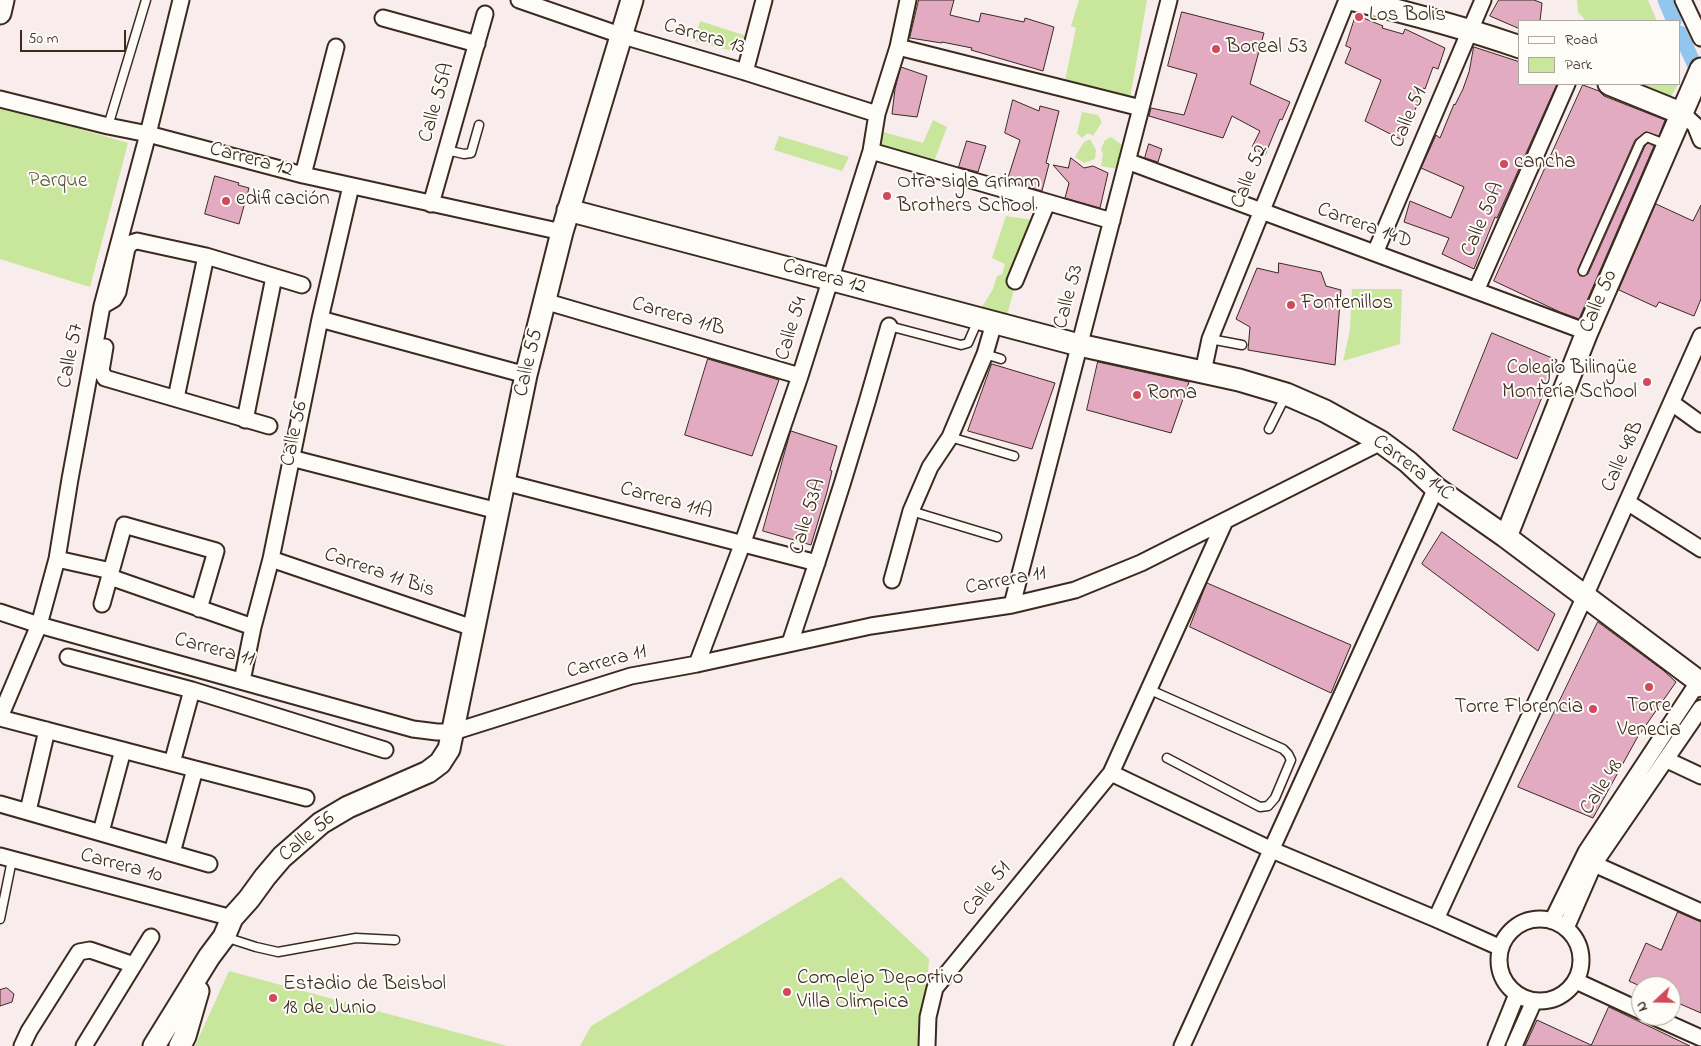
<!DOCTYPE html>
<meta charset="utf-8">
<style>
body{margin:0}
#map{position:relative;width:1701px;height:1046px;overflow:hidden;background:#f8ecec;font-family:"Indie Flower",sans-serif}
canvas{display:block}
.legend{position:absolute;left:1518px;top:20px;width:162px;height:65px;box-sizing:border-box;background:#fdfcf7;border:1px solid #afa8a0;margin:0;padding:6px 9px;list-style:none;font-size:15px;color:#3b2a1e}
.legend li{display:flex;align-items:center;gap:10px;height:25px}
.legend b{width:25px;border:1px solid #afa8a0}
.north{position:absolute;left:1631px;top:976px;width:50px;height:50px;box-sizing:border-box;background:#fdfcf7;border:1px solid #afa8a0;border-radius:50%;rotate:249deg;font-size:14px;font-weight:700;line-height:20px;text-align:center;color:#3b2a1e}
.north::after{content:'';display:block;margin:auto;width:18px;height:22px;background:#d1495b;clip-path:polygon(50% 0,100% 100%,50% 72%,0 100%)}
.scale{position:absolute;left:20px;top:30px;width:106px;height:22px;box-sizing:border-box;border:2px solid #3b2a1e;border-top:0;padding-left:6px;font-size:15px;line-height:18px;white-space:nowrap;color:#3b2a1e;-webkit-text-stroke:4px #fdfcf7;paint-order:stroke}
</style>
<div id="map">
<canvas width="1701" height="1046"></canvas>
<ul class="legend">
<li><b style="height:6px;background:#fdfcf7"></b>Road</li>
<li><b style="height:14px;background:#c9e69d"></b>Park</li>
</ul>
<div class="north">N</div>
<div class="scale">50 m</div>
</div>
<script>
const ctx = document.querySelector('canvas').getContext('2d');
ctx.lineJoin = 'round';
function fill(path, color) { ctx.fillStyle = color; ctx.fill(path, 'evenodd'); }
function strokePath(path, color, width, dash) { ctx.strokeStyle = color; ctx.lineWidth = width; ctx.lineCap = dash ? 'butt' : 'round'; ctx.setLineDash(dash || []); ctx.stroke(path); }
function label(font, color, halo, rows, align = 'center') {
  ctx.font = font + ' "Indie Flower",sans-serif'; ctx.lineWidth = 4; ctx.setLineDash([]); ctx.textBaseline = 'middle'; ctx.strokeStyle = halo; ctx.fillStyle = color; for (const [text, x, y, turn = 0] of rows) {
    ctx.save(); ctx.translate(x, y); ctx.rotate((+turn || 0) * Math.PI / 180); ctx.textAlign = isNaN(turn) ? turn : align; if (halo) ctx.strokeText(text, 0, 0); ctx.fillText(text, 0, 0); ctx.restore();
  }
}
fill(new Path2D(`
 M1079,0H1147L1129,104L1063,90L1076,28L1071,26Z
 M1577,0H1648L1657,21H1586L1578,12Z
 M700,21L750,37L744,54L694,41Z
 M1642,84H1678L1669,100L1651,93Z
 M0,106L128,143L90,287L0,259Z
 M1082,112L1098,115L1102,122L1093,136L1088,133L1082,138L1077,133Z
 M933,120L947,127L930,172L867,154L876,130L923,143Z
 M779,136L849,157L842,171L774,150Z
 M1111,137L1122,145L1118,169L1101,166L1103,154L1101,149L1105,140Z
 M1090,139L1096,150L1095,159L1084,163L1075,157L1084,142Z
 M1006,216L1033,220L1007,315L982,307L993,289L997,276L1002,274L1005,264L992,258Z
 M1352,289H1402L1400,344L1343,361L1350,330Z
 M841,877L929,959L922,1046H580L591,1026Z
 M229,971L507,1046H195Z`), '#c9e69d');
strokePath(new Path2D(`
 M1665,0L1674,21
 M1680,33L1701,79`), '#91c7ef', 15);
const building = new Path2D(`
 M919,0H954L950,15L979,22L981,13L1024,22L1025,18L1054,27L1043,71L971,50L972,48L942,42V43L910,38Z
 M1499,0H1534L1542,3L1540,21H1520V29L1490,16Z
 M1182,12L1264,33L1250,84L1290,102L1282,120L1280,119L1265,155L1252,147L1260,131L1232,116L1223,138L1149,116L1151,108L1184,115L1187,106L1197,74L1168,66Z
 M1356,15L1383,26L1382,28L1403,34L1405,29L1445,48L1438,69L1433,67L1425,89L1423,88L1404,141L1365,121L1381,80L1345,63L1351,48L1346,46Z
 M1474,47L1520,62V84H1557L1497,218L1495,217L1474,269L1442,254L1449,238L1404,222L1410,201L1451,218L1464,187L1421,168L1436,135L1440,138L1454,104L1455,105L1463,89L1469,72Z
 M901,67L927,76L917,117L892,114L895,89Z
 M1583,85L1599,91L1604,96L1665,120L1659,136L1646,132L1635,140L1578,269V272L1580,276H1584L1588,274L1645,146L1648,143L1654,146L1579,319L1560,312L1494,281Z
 M1013,100L1039,111L1040,106L1059,111L1046,163L1049,164L1042,191L1007,181L1020,140L1005,133Z
 M967,141L986,146L978,172L959,167Z
 M1149,144L1162,149L1158,162L1145,158Z
 M1071,158L1084,168L1093,166L1108,173L1100,208L1065,198L1069,183L1053,165L1068,168Z
 M215,176L239,183L238,185L249,188L239,224L205,214Z
 M1656,204L1693,221L1701,205V299L1694,316L1659,302L1656,307L1619,290Z
 M1279,263L1321,272L1326,286L1341,290L1335,365L1248,350L1250,327L1236,319L1257,268L1278,273Z
 M1492,333L1557,360L1517,459L1453,430Z
 M708,359L779,380L752,456L685,435Z
 M1098,362L1189,382L1171,433L1087,410Z
 M992,364L1055,383L1032,449L968,431Z
 M791,431L837,446L830,470L832,471L827,492L811,545L763,531Z
 M1442,532L1555,614L1538,651L1422,564Z
 M1207,583L1351,645L1331,693L1190,627Z
 M1598,622L1664,671L1676,682L1637,738L1593,818L1518,787Z
 M1678,912L1701,922V1013L1671,1000V986H1640L1629,981L1646,943L1661,950Z
 M7,988L14,994L12,1002L0,1006V990Z
 M1609,1007L1690,1046H1525L1537,1020L1591,1045Z`);
fill(building, '#e2abc2');
strokePath(building, '#3b2a1e', 1);
const lane = new Path2D(`
 M108,126L146,0
 M446,150L464,154L471,153L479,125
 M1583,271L1640,143L1647,137L1667,145
 M889,326L961,345L968,343L978,320
 M1210,339L1242,345
 M985,354L1001,359
 M1269,429L1286,395
 M950,437L1014,456
 M911,511L997,537
 M1148,689L1283,749L1288,754L1291,760L1275,798L1268,806L1260,807L1167,758
 M0,919L12,860
 M225,937L256,947L278,952L356,938L395,940`);
const street = new Path2D(`
 M519,0L623,36L745,72L877,114
 M1683,0L1701,38
 M383,18L477,44
 M898,47L1141,108
 M745,72L764,0
 M0,99L108,126L148,134L303,175L562,232
 M1683,114L1695,125L1701,140
 M871,151L1112,221
 M1127,161L1587,332
 M303,175L336,47
 M431,204L485,14
 M1375,253L1483,0
 M1015,281L1047,203
 M1476,291L1567,84
 M544,301L800,376
 M102,306L114,299L118,292L127,248L131,243L137,241L206,256L302,285
 M320,319L526,375
 M105,347L101,371L105,378L269,426
 M1203,372L1210,339L1347,0
 M176,398L206,256
 M1672,403L1701,424
 M245,420L274,277
 M291,458L498,511
 M504,482L817,563
 M1627,502L1701,549
 M57,559L111,571
 M271,559L473,628
 M110,577L253,627
 M892,580L911,511L930,467L950,437L985,354L994,323
 M102,604L124,525L216,551L199,609
 M1012,605L1169,0
 M0,612L39,625L413,729L437,732H453L631,676L697,664L871,626L1012,605L1075,590L1141,563L1381,442
 M790,643C826,538 859,433 889,326
 M68,657L192,690L385,750
 M697,664L742,545L800,376L871,151L877,114L898,47L908,0
 M242,681L253,627L271,559L320,319L351,186
 M0,717L39,625L57,559L70,479L102,306L148,134L181,0
 M0,718L306,798
 M1667,760L1701,776
 M172,763L192,690
 M1111,773L1272,850L1436,919L1501,948
 M0,804L209,864
 M28,811L47,730
 M101,832L123,750
 M172,853L195,769
 M0,856L232,918
 M1594,864L1701,912
 M1436,919L1585,596L1701,336
 M1499 960a41 41 0 1 1 82 0a41 41 0 1 1-82 0Z
 M1552,921L1586,852L1693,690L1701,688
 M1566,928L1594,864L1701,708
 M1576,981L1641,1011
 M1652,1016L1701,1038
 M22,1046L29,1031L79,952L90,950L134,965
 M84,1046L151,937
 M927,1046L928,1017L935,988L1111,773L1225,521
 M1182,1046L1436,488
 M1496,1046L1517,994
 M1514,1046L1534,1001`);
const secondary = new Path2D(`
 M1354,0C1410,13 1465,28 1520,47
 M0,13L3,0
 M1609,84L1683,114
 M568,210L1079,345L1239,380L1286,394L1325,411L1381,442L1408,462L1436,488L1506,537L1701,683
 M1506,537L1587,332L1701,69
 M154,1046L209,957L224,937L232,918L249,899L265,877L282,857L321,823L348,807L428,772L440,763L449,749L526,375L562,232L632,0
 M180,1046L185,1036L198,991`);
strokePath(lane, '#3b2a1e', 11);
strokePath(street, '#3b2a1e', 19);
strokePath(secondary, '#3b2a1e', 25);
strokePath(lane, '#fdfcf7', 8);
strokePath(street, '#fdfcf7', 15);
strokePath(secondary, '#fdfcf7', 21);
for (const [x, y, r, color] of [
 [1359,17,5,"#d1495b"],
 [1216,49,5,"#d1495b"],
 [1504,164,5,"#d1495b"],
 [887,196,5,"#d1495b"],
 [226,201,5,"#d1495b"],
 [1291,305,5,"#d1495b"],
 [1647,382,5,"#d1495b"],
 [1137,395,5,"#d1495b"],
 [1649,687,5,"#d1495b"],
 [1593,709,5,"#d1495b"],
 [787,992,5,"#d1495b"],
 [273,998,5,"#d1495b"]
]) { const dot = new Path2D(); dot.arc(x, y, r, 0, 2 * Math.PI); ctx.fillStyle = color; ctx.fill(dot); strokePath(dot, '#fdfcf7', 2); }
label('21px', '#3b2a1e', '#fdfcf7', [
 ["Los Bolis",1369,17],
 ["Boreal 53",1226,49],
 ["cancha",1514,164],
 ["Otra sigla Grimm",897,184],
 ["Brothers School",897,208],
 ["edificación",236,201],
 ["Fontenillos",1301,305],
 ["Colegio Bilingüe",1637,370,"right"],
 ["Montería School",1637,394,"right"],
 ["Roma",1147,395],
 ["Torre",1649,708,"center"],
 ["Venecia",1649,732,"center"],
 ["Torre Florencia",1583,709,"right"],
 ["Complejo Deportivo",797,980],
 ["Villa Olimpica",797,1004],
 ["Estadio de Beisbol",283,986],
 ["18 de Junio",283,1010]
], 'left');
label('21px', '#3b2a1e', '#fdfcf7', [
 ["Carrera 13",704,38,16],
 ["Calle 55A",438,103,-74],
 ["Calle 51",1410,118,-67],
 ["Carrera 12",251,161,15],
 ["Calle 52",1251,177,-68],
 ["Calle 50A",1484,220,-67],
 ["Carrera 14D",1364,227,20],
 ["Carrera 12",824,278,15],
 ["Calle 53",1070,297,-75],
 ["Calle 50",1600,302,-67],
 ["Carrera 11B",678,318,16],
 ["Calle 54",793,329,-73],
 ["Calle 57",72,356,-79],
 ["Calle 55",530,363,-77],
 ["Calle 56",296,434,-78],
 ["Calle 48B",1624,457,-66],
 ["Carrera 14C",1412,469,37],
 ["Carrera 11A",666,502,15],
 ["Calle 53A",809,517,-73],
 ["Carrera 11 Bis",379,574,19],
 ["Carrera 11",1006,582,-11],
 ["Carrera 11",214,651,15],
 ["Carrera 11",607,663,-15],
 ["Calle 48",1603,788,-57],
 ["Calle 56",308,838,-40],
 ["Carrera 10",121,867,15],
 ["Calle 51",988,890,-51]
]);
label('21px', '#5e593e', '#fdfcf7', [
 ["Parque",58,183]
]);
</script>
